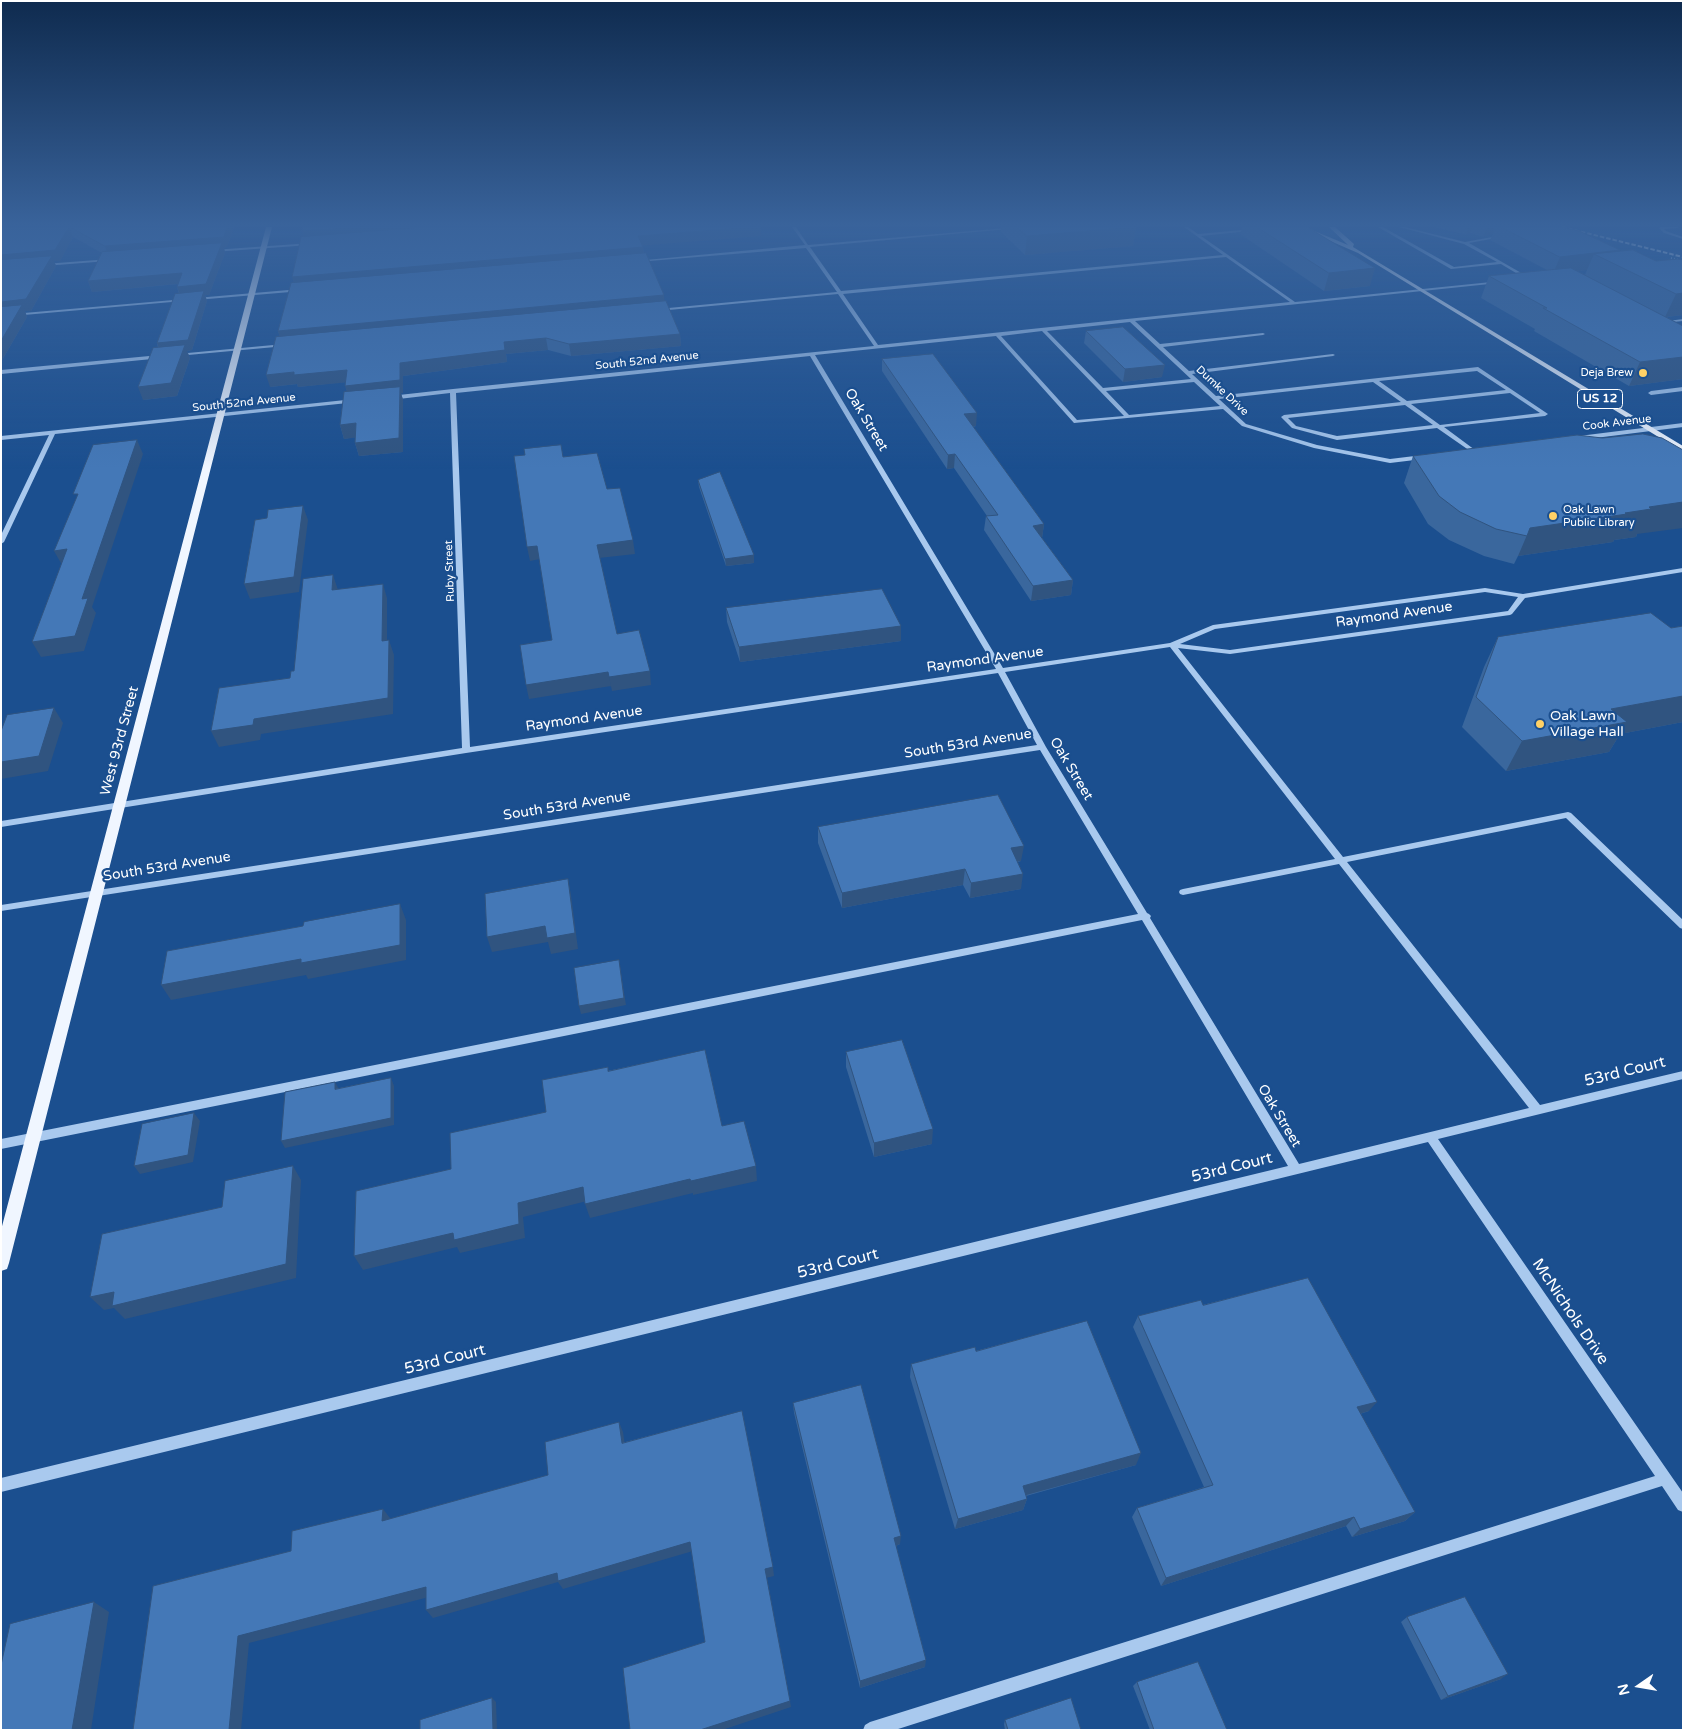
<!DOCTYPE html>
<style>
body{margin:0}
#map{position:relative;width:1684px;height:1731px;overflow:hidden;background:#1b4f8f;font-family:"Varela Round",sans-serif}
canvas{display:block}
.frame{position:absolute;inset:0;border:2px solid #fff;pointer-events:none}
.north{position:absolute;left:1614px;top:1661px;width:50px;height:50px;-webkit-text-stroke:4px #1b4f8f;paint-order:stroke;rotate:257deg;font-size:14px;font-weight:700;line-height:20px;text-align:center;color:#fff}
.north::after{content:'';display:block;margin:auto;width:18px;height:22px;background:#fff;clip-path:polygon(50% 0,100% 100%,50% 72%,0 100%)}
</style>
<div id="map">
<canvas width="1684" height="1731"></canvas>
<div class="frame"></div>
<div class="north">N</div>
</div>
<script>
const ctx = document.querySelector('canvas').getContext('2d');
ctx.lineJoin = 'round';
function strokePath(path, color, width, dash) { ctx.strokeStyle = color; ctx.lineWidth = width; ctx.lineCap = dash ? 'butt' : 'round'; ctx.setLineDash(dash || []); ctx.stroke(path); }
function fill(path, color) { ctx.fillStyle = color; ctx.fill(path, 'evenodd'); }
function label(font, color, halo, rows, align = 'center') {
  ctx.font = font + ' "Varela Round",sans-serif'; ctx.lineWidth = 4.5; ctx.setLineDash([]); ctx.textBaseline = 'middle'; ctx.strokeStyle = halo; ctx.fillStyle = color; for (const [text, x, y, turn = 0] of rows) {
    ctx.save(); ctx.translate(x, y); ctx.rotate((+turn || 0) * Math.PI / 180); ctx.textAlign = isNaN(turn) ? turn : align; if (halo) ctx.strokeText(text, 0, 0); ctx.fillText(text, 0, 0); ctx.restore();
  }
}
strokePath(new Path2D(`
 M1671,258L1683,261`), '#a9c9ee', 2, [1, 2]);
fill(new Path2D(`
 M792,227H796L808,245L1018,227H1031L810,247L841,291L1223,255L1184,227H1188L1198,234L1252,229L1251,231L1201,236L1295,302L1501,281L1499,283L1135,321L1160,344L1263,333L1265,334L1263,335L1163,347L1189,371L1333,354L1335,355L1333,356L1192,374L1216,396L1478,367L1548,414L1545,416L1444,427L1475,450V452L1473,453L1437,428L1337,440L1292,428L1281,417L1284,415L1401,402L1373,382L1219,399L1246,424L1317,445L1390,459L1423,455L1426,457L1423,459L1390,463L1314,448L1242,426L1223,409L1074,423L996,336L815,355L1003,668L1170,643L1213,625L1485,588L1523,594L1683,568V572L1525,598L1512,614L1510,615L1230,654L1178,648L1343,857L1568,812L1571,813L1683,920V929L1680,928L1566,818L1347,862L1540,1105L1683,1071V1079L1438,1139L1683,1493V1512L1678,1510L1662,1486L895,1730H863L865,1725L870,1722L1655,1476L1428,1142L1,1492V1478L1288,1166L1142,920L1,1149V1139L1138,914L1040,750L1,911V905L1037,745L998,673L466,753L1,827V821L462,748L450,393L390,400L387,398L390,396L453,389L874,346L838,294L658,311L656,310L658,309L837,292L806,248L637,262L635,261L805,245ZM1226,257L1290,302L878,345L843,294ZM1130,322L1191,379L1103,388L1047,331ZM1042,331L1124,416L1077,420L1001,336ZM810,356L996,669L470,747L456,393ZM1477,371L1506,390L1407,401L1379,381ZM1194,382L1220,406L1129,415L1106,391ZM1510,393L1540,413L1440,425L1411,404ZM1405,405L1433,425L1337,436L1296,426L1288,418ZM1485,592L1518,597L1508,611L1230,650L1180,644L1215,629ZM1170,647L1335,859L1183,889L1180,890L1179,892L1180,894L1183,895L1339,864L1529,1108L1299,1164L1150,918L1151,916L1149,914L1147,913L1046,747L1005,672Z
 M1378,227H1383L1454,267L1497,262L1464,244L1399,227H1405L1465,242L1503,235L1502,237L1469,243L1530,278L1526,279L1501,264L1451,269Z
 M1661,227H1679L1677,228L1664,229L1666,231L1683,237V239L1664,233L1659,228Z
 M311,243L310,245L213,252L211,251L213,250Z
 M110,259L108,261L44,266L42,265L44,264Z
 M300,289L302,291L196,300L194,299L196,298Z
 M185,299V301H183L1,317V315Z
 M1683,319V321L1663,323L1661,322Z
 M284,344L286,345V346L177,356L175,355L177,354Z
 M160,355L162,356V358L1,374V370Z
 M1683,387V391L1651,395L1648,393L1651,391Z
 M355,399L358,401L357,402L55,434L4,542L1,544V535L49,435L1,440V436Z
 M1683,423V427L1579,440L1576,438L1579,436Z`), '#a9c9ee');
fill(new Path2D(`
 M266,227H272L9,1263L7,1269L1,1271V1230Z
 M1298,227H1305L1348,245L1329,227H1335L1354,244L1353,247L1683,446V452L1358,253Z`), '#f0f6ff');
strokePath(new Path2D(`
 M1562,227L1683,257`), '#fff', 2, [4.5, 2]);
fill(new Path2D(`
 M1,227H234L227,247L224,248L225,253L209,295H205L207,301L192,350L187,351L190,358L177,396L143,400L158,348L157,343L179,294L177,287L178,284L92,292L88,281L102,253L73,237L60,261H54L56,266L31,311H25L27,317L1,362Z
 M303,227H761V236L642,245L644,253L664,295V301L680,334L681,346L571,356L548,350L506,354L507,362L403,376V393H401L403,400V452L359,456L355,443V437L344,439L340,425L347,392L345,382L298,387L297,384L270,387L280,337L278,331L294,283L304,237Z
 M995,227H1136L1133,246L1025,255L1001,232V227Z
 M1242,227H1307L1370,286L1324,291L1240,234Z
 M1435,227H1562L1620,251L1656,261L1678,259L1683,315L1666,317L1683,326V379L1629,386L1534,331L1535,329L1481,298L1489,276L1547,270L1490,240L1493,234H1490L1483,237L1470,233L1466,235ZM1587,270L1585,275L1577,271Z
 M1086,331L1162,377L1123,382L1084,343Z
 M882,359L976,426L973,427L1044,524L1042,538L1073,580L1071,595L1031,601L984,530L986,516H987L954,468L947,469L882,371Z
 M1413,456L1637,534L1636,537L1614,540L1613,542L1518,556L1514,564L1484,556L1449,540L1428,524L1404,483Z
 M698,480L754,563L726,566L699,487Z
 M726,608L901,641L740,662L727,622Z
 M1683,626V722L1620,734L1609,752L1506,771L1462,727L1484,667L1498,637L1671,628Z
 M818,827L1021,861L1018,862L1021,889L970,898L963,885L842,908L818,843Z
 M846,1052L932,1144L874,1157L846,1067Z
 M1203,1305L1369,1411L1360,1414L1415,1512L1405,1521L1352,1537L1346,1526L1161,1586L1132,1517L1137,1508L1204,1487L1133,1327L1138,1316Z
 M976,1351L1136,1465L1026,1496L1027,1499L1023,1510L955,1529L910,1377L911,1364Z
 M793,1403L900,1544L896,1546L925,1667L860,1688L794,1413Z
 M1407,1617L1501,1679L1441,1700L1401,1622Z
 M1137,1682L1227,1730H1150L1133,1686Z
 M1005,1720L1081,1730H1005L1004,1724Z`), '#3a679d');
fill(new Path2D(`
 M69,227L73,237L60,261H54L56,266L31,311H25L27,317L1,362V255Z
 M227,227H234L227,247L224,248L225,253L209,295H205L207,301L192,350L187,351L190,358L177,396L143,400L138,387L161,353L157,343L181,297L177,287L220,248L109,257L105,246Z
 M363,227H492L305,241L302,231Z
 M754,227H761V236L639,246L638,236Z
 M1136,227L1133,246L1025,255L1027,236Z
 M1468,227H1472L1470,233L1466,235Z
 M1487,227H1495L1493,234H1490L1483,237Z
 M643,247L644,257L295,287L292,277Z
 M1620,250L1614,264L1594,254L1587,270L1553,274L1560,257Z
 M1375,268L1370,286L1324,291L1329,273Z
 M182,273L186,283L92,292L88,281Z
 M1683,293V315L1665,317L1676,294Z
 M664,295L665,306L281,342L278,331Z
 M680,334L681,346L571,356L569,344Z
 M546,338L548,350L506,354L507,362L403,376V393H401L403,400V452L359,456L355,443L400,393L349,398L345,386L400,363L504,342Z
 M1683,357V379L1629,386L1640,362Z
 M1165,365L1162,377L1123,382L1125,369Z
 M347,370L350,382L298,387L297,384L270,387L266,375L294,372Z
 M977,413L976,426L963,428L964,414Z
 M356,423L360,437L344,439L340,425Z
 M137,440L143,454L92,607L96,613L84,651L41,657L32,642L82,599Z
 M955,454L954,468L947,469L948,455Z
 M1683,502V528L1637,534L1636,537L1614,540L1613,542L1518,556L1530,528L1625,513L1649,507Z
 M303,506L308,520L299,592L250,599L244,584Z
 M1044,524L1042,538L1033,526Z
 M633,540L635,554L599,558L597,545Z
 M537,546L540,559L530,561L527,547Z
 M67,549L62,565L54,551Z
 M754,555V563L726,566L725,559Z
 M333,575L338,590H332Z
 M1073,580L1071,595L1031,601L1033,586Z
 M383,584L387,598V656L382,641Z
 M901,626V641L740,662L739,647Z
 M389,640L394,655L393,714L261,734L260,740L219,747L211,731L254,719Z
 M650,671L651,685L612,691L609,677Z
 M608,672L611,686L529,699L526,685Z
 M1683,696V722L1620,734L1609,752L1506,771L1522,741L1611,709Z
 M54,708L63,723L48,771L1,779V762Z
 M1024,846L1021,861L1008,863L1011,848Z
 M965,869L963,885L842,908V893Z
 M1023,874L1021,889L970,898L971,883Z
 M568,879L571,895L578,949L551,954L548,942L492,952L487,937L545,926Z
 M400,904L406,920V960L308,979L306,975L171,1000L161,985Z
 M619,960L626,1005L581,1014L579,1006Z
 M391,1078L394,1086V1125L285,1148L281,1141Z
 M335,1082L339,1089H335Z
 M194,1113L200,1121L193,1162L140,1174L134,1166Z
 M933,1129L932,1144L874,1157V1143Z
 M293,1166L301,1180L296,1278L125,1319L114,1308L104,1310L90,1297Z
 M756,1166L757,1181L693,1195V1193L590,1218L585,1204L690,1179Z
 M583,1187L587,1201L523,1217L525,1238L460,1253L457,1247L363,1270L354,1256L518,1203Z
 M1377,1402L1369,1411L1349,1417L1357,1407Z
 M619,1422L623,1432L626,1453L622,1443Z
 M1141,1453L1136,1465L1019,1497L1023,1486Z
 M1027,1499L1023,1510L955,1529L958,1519Z
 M383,1509L390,1518V1531L382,1521Z
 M1415,1512L1405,1521L1352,1537L1360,1529Z
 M1354,1517L1346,1526L1161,1586L1166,1578Z
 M901,1536L900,1544L893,1547L894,1538Z
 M690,1542L693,1551L563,1589L558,1582L433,1618L426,1610L557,1573Z
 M773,1567L774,1576L766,1578L765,1569Z
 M426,1587L433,1596L249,1643L241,1730H229L238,1636Z
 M94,1602L109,1612L91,1730H72Z
 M926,1660L925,1667L860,1688V1681Z
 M1508,1674L1501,1679L1441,1700L1448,1696Z
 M492,1698L496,1702L497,1730H493Z
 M790,1701L791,1707L722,1730H700Z`), '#305480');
const building = new Path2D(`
 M1,227H69L55,250L1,255Z
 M70,227H227L224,237L105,246Z
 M303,227H363L302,231Z
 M425,227H754L638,236L643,247L292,277L301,237Z
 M1017,227H1136L1027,236Z
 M1257,227H1307L1375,268L1329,273Z
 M1501,227H1562L1579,231L1620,250L1560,257Z
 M222,243L206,284L177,287L182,273L88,281L102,252Z
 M1633,250L1656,261L1678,259L1683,260V293L1676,294L1594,254Z
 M646,253L664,295L278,331L291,283Z
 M52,256L26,299L1,302V260Z
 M1571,268L1683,326V357L1640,362L1543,308H1547L1489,276Z
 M204,291L188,340L157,343L175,294Z
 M666,301L680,334L569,344L546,338L504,342L505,350L400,363V380L345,386L347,370L294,375V372L266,375L276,337Z
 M22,305L1,341V307Z
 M1123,327L1165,365L1125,369L1086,331Z
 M185,345L171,383L138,387L153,348Z
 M933,354L977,413L964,414L1044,524L1033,526L1073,580L1033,586L986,516L998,515L955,454L948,455L882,359Z
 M400,387L399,438L355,443L356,423L340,425L344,392Z
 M1643,434L1662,438L1683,450V502L1649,507L1651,509L1625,513L1627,514L1530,528L1527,536L1496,529L1460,512L1439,496L1413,456L1577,435L1602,438Z
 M137,440L82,599L88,598L75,636L32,642L67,549L54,551L78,494H73L93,445Z
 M561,445L563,457L597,453L607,489L620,488L633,540L597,545L617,634L639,630L650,671L609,677L608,672L526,685L520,645L552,640L537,546L527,547L514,456L525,455L524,449Z
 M720,472L754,555L725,559L698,480Z
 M303,506L294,577L244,584L255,520L267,518L268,510Z
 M333,575L332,590L383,584L382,641L389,640L388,698L254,719L253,725L211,731L219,688L290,678L291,671H294L303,579Z
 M882,589L901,626L739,647L726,608Z
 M1651,613L1671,628L1683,626V696L1611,709L1627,722L1522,741L1476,697L1498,637Z
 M54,708L39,756L1,762V731L7,715Z
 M998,795L1024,846L1011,848L1023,874L971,883L965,869L842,893L818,827Z
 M568,879L575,933L547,938L545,926L487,937L485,894Z
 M400,904V945L301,963V959L161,985L167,951L303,926L304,922Z
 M619,960L624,998L579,1006L574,968Z
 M902,1040L933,1129L874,1143L846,1052Z
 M705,1050L722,1126L744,1121L756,1166L691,1181L690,1179L585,1204L583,1187L518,1203L519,1224L454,1240L453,1233L354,1256L356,1191L451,1169L450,1133L546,1112L542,1080L608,1067V1071Z
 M391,1078V1118L281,1141L285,1092L335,1082V1089Z
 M194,1113L188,1155L134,1166L142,1124Z
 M293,1166L286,1264L112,1306L114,1292L90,1297L102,1234L222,1207L225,1181Z
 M1308,1278L1377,1402L1357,1407L1415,1512L1360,1529L1354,1517L1166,1578L1137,1508L1213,1485L1138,1316L1201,1300L1203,1305Z
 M1087,1321L1141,1453L1023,1486L1027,1499L958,1519L911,1364L975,1347L976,1351Z
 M861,1385L901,1536L894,1538L926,1660L860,1681L793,1403Z
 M742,1411L773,1567L765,1569L790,1701L700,1730H630L623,1668L705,1642L690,1542L558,1581L557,1573L426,1610V1587L238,1636L229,1730H133L153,1586L291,1551L292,1531L383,1509L382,1521L548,1475L545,1442L619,1422L622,1443Z
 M1465,1597L1508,1674L1448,1696L1407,1617Z
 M94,1602L72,1730H1V1665L10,1624Z
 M1198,1662L1227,1730H1154L1137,1682Z
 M492,1698L493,1730H420V1720Z
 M1071,1698L1081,1730H1008L1005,1720Z`);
fill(building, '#4478b7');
strokePath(building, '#305480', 1);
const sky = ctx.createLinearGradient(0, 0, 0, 469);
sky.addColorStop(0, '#0f2b4f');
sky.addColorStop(0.48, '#39639b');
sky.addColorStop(1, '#39639b00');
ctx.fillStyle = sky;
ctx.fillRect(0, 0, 1684, 469);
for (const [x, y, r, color] of [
 [1643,373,5,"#ffd166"],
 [1553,516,5,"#ffd166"],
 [1540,724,5,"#ffd166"]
]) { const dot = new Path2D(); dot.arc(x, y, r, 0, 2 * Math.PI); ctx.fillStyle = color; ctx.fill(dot); strokePath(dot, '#1b4f8f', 2); }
label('11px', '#fff', '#1b4f8f', [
 ["South 52nd Avenue",647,361,-6],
 ["Dumke Drive",1222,391,43],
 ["South 52nd Avenue",244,403,-6],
 ["Cook Avenue",1617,423,-7],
 ["Ruby Street",450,571,-92]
]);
label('11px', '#fff', '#1b4f8f', [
 ["Deja Brew",1633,373],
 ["Oak Lawn",1563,510,"left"],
 ["Public Library",1563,523,"left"]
], 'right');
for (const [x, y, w] of [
 [1600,399,45]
]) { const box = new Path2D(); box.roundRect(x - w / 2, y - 9.5, w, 19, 4); ctx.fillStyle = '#1b4f8f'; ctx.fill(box); strokePath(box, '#fff', 1); }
label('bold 12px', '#fff', null, [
 ["US 12",1600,399]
]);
label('14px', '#fff', '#1b4f8f', [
 ["Oak Street",866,420,59],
 ["Raymond Avenue",1394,615,-8],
 ["Raymond Avenue",985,660,-8],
 ["Raymond Avenue",584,719,-8],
 ["West 93rd Street",120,741,-75],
 ["South 53rd Avenue",968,744,-9],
 ["Oak Street",1071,769,59],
 ["South 53rd Avenue",567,806,-9],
 ["South 53rd Avenue",167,867,-9],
 ["Oak Street",1279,1116,59]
]);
label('14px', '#fff', '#1b4f8f', [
 ["Oak Lawn",1550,716],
 ["Village Hall",1550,732]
], 'left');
label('16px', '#fff', '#1b4f8f', [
 ["53rd Court",1625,1072,-14],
 ["53rd Court",1232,1168,-14],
 ["53rd Court",838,1264,-14],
 ["McNichols Drive",1570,1312,56],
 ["53rd Court",445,1360,-14]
]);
</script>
